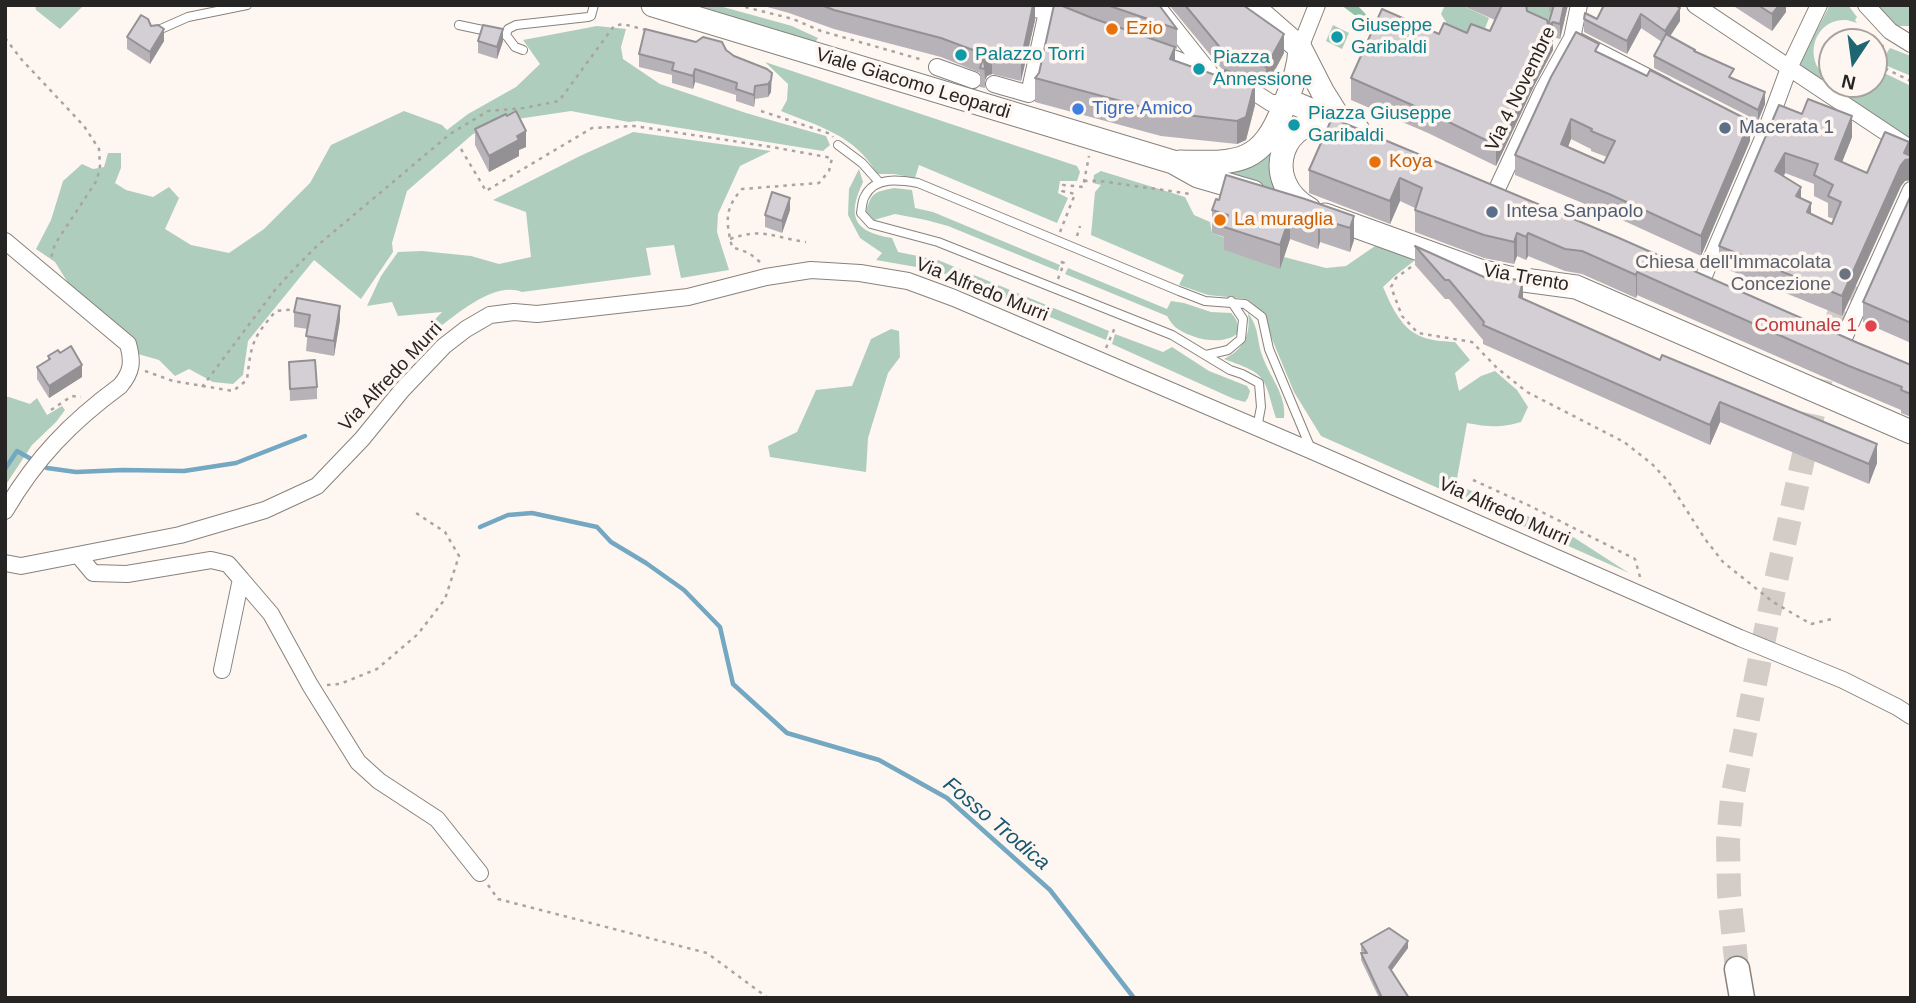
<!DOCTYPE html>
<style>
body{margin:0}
#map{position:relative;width:1916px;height:1003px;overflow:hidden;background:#fef6f0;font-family:Arial,sans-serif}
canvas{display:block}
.frame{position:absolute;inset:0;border:7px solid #272523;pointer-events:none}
.north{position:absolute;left:1818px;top:28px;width:70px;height:70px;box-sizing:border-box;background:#fef6f0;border:2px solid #a8a29e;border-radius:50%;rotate:193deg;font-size:19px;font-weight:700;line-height:28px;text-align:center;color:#272523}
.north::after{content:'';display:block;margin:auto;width:24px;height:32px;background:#1d6772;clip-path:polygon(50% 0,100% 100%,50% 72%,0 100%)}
</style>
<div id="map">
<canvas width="1916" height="1003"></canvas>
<div class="frame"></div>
<div class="north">N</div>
</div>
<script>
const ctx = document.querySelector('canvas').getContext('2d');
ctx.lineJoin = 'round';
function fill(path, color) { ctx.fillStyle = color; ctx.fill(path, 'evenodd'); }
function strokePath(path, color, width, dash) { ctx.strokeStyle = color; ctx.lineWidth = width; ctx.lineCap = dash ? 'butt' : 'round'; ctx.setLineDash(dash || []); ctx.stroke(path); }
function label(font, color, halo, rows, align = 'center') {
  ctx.font = font + ' Arial,sans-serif'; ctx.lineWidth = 7; ctx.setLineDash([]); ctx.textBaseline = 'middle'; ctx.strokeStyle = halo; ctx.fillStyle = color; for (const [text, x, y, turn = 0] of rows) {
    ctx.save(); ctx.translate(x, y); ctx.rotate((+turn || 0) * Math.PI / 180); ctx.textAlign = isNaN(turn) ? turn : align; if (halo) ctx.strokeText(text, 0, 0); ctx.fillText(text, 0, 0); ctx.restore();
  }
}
fill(new Path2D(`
 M35,5H84L60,29L36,10Z
 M681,5H716L792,26L818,38L814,44Z
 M1445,5H1461L1489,18L1482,36H1449L1446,22L1441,14Z
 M1528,5H1550L1557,14L1554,22L1527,10Z
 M1830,5H1848L1857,17L1855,20L1857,23C1853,22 1849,20 1845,20C1812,19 1801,65 1832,80V84H1874V64L1877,65L1878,70L1911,86V139L1801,68L1799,64Z
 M1875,5H1911V26H1897Z
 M1333,25L1349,33L1342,49L1326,41Z
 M597,26L626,29L621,47L623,59L660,84L746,113L826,136L830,145L823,151L637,121L629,122L571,111L504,121L473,134L407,191L392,243L393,252L361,299L314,260L248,341L243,375L233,384L213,382L189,369L175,376L159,360L138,354L75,294L55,262L36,249L51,220L63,181L82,164L93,169L104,167L108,153H121V168L115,183L126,190L153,197L169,187L179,198L165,229L191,245L229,253L264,229L310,183L331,145L404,111L442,125L447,130L468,114L516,87L540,64L523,40Z
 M1890,48L1911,56V76L1885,65L1884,57Z
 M765,62L1077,166L1080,172L1077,181H1060L1058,193L1068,198L1057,223L919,165L915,178L894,174H877C855,135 820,127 781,111L787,100L788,84Z
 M633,132L771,151L740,166L718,214L717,232L729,270L681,278L674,245L646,248L651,275L522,292C494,280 453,317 432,333L427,328L442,312L398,316L392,302L367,306L381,276L398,252L422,251L471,256L499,264L531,257L526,212L493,200L580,156Z
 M1267,152L1273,156L1285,198L1225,176Z
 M859,169L863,182C847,216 853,232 892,238L898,252L938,260L1109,331L1106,340L945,274L922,268L876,260L882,253L860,238L848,215L849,189Z
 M1101,171L1185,197L1194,215L1210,222L1212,233L1228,239L1225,250L1280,268L1284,257L1326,268L1346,266L1378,244L1400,252L1414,261L1397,274L1383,287C1390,303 1400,326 1416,334C1427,341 1442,341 1455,342L1470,360L1455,373L1459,391L1481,376L1495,371L1517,390L1528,407L1521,422C1500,428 1489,427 1467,423L1456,484L1570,535L1629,573L1321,436L1294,392L1272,339L1265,315L1247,299L1208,295L1179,285L1184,275L1091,235L1095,192L1101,185L1093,183L1094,175Z
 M894,188L912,190L915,208L933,212L1060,265L1058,271L948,226L926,220L895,214L874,220L866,212C871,192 875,192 894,188Z
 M1068,268L1167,309L1171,301L1184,303L1211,312L1231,313C1238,320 1238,325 1237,334C1221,346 1193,339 1178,329C1173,326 1170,321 1167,316L1065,274Z
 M1248,313C1260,330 1256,337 1262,355C1269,376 1287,395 1284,418H1276C1263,375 1268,375 1224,359C1244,349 1251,335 1248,313Z
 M891,329L899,331L900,357L888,373L868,438L866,472L770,457L768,446L797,432L816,390L852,386L871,339Z
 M1115,334L1163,352L1172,347L1209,371L1247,386L1250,391L1248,398L1245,402L1234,399L1112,344Z
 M5,397H9L30,404L37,398L47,415L62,406L65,410L56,422L32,445L5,486Z`), '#afcdbc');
fill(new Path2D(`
 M1341,5H1357L1382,31L1380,34Z`), '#8fc1a6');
strokePath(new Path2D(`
 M5,469L17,451L47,468L76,472L123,470L184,471L236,463L305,436
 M480,527L508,515L532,513L597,527L611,542L646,563L684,590L720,627L733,684L787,733L879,760L947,798L1050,890L1134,998`), '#74a7c1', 4.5);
strokePath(new Path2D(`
 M1737,969L1729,893L1728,841L1732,798L1773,594L1821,378L1834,328L1850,284`), '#d3ccc7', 24, [24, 12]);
const lane = new Path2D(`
 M459,25L506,35L508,29L516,25L588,17L591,16L594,5
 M154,32L188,17L247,5
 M506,35L515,47L523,50
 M838,145L862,163L879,182
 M1206,355L1228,350L1241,339L1243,319L1231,301
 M1257,428L1261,407L1259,383L1242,374L1230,370L1172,335L938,242L871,224L861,213C862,208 862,200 865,196C875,176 900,180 918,183L1179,291L1205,301L1245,304L1262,317L1269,349L1311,449`);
const street = new Path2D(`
 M1021,5L1047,12L1072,22
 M1156,5L1210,73
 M1695,5L1911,149
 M1866,5L1890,31L1911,44
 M1572,38L1665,86
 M1300,48L1317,5
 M1156,52L1178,60L1215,78
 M937,67L973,80
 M994,84L1029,94L1047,12
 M1236,87L1257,94L1271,103H1278L1287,100
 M1497,189L1542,92L1572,38L1579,5
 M5,241L128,344C133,362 132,372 120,386C71,422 36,458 5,511
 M1703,278L1764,136L1789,68L1819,5
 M1844,338L1911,190
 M78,555L93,573L127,574L211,560L228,564L241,579L222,670
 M5,563L21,566L180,535L265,510L317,486L362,439L402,390L444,346L466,329L490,315L514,312L537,314L688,297L766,277L811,270L860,273L908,281L954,298L1312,451L1740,638L1843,680L1897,707L1911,716
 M241,579L271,614L310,685L358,762L379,781L437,819L480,873`);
const secondary = new Path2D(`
 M653,5L1173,162L1198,176L1253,192
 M1251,5L1300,48L1322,91L1342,123
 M1287,100L1358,130
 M1180,162C1237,163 1261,166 1284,106C1292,85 1299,71 1300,48
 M1309,209C1259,181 1281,113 1337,122
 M1325,215L1480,271L1509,278L1576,287L1911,432`);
const primary = new Path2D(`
 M1737,969L1742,998`);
strokePath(lane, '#88827d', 10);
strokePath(street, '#88827d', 18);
strokePath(secondary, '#88827d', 25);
strokePath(primary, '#88827d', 27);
strokePath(new Path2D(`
 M737,5L793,19L821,31L923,60
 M5,38L22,60L84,126L99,149L100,166L97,180L55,244L51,258
 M1883,45L1881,57L1882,67L1911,81
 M761,111L831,134L833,137
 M461,149L486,191L592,128L634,126L772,147L832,158
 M1084,181H1100L1191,194
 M1060,232L1075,194L1062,191L1063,185L1083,187L1089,156
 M1077,236L1080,226
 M730,239C762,227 775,238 806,242
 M760,262L749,253L732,247C726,222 724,209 742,189L819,183L829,171L832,158
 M1411,267L1396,278L1391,287L1402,316L1418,333L1472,342L1497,368L1527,392L1624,442L1652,464L1668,481L1705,539L1723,562L1773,602L1811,624L1832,619
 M1058,279L1064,263L1059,261
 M1106,348L1116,325
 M145,371L173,381L233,391L247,380C251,345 252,338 276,311L297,309
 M202,387L275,290L294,269L318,245L450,134L488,111L524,108L559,101L614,26L623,24L646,30
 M51,410L72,396L81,397
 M1473,480L1528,505L1635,559L1640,577
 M327,685L340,684L377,669L418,634L445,599L459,556L445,532L416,513
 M488,885L498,899L707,953L768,998`), '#aaa49f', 2.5, [3.5, 5]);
strokePath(lane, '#fff', 8);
strokePath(street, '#fff', 16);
strokePath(secondary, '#fff', 23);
strokePath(primary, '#fff', 24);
fill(new Path2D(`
 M760,5H1035V20L1021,81L992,74L987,76L985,80V88L980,87V73L941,57L834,29L789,13Z
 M1054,5H1159L1177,29V49L1175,48V61L1218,76L1224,75L1225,70L1222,69L1169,5H1243L1284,53L1266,87L1255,83V105L1246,140L1237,144L1161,136L1035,102V78L1039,73Z
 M1461,5H1528V11L1548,25L1552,12H1549V5H1568L1560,39L1553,37V50L1533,88L1496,166L1428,133L1351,100V78L1439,34L1490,31L1495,20Z
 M1604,5L1680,21L1670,36L1695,51L1734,79L1765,104L1758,121L1654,68V56L1662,42L1641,28L1627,54L1584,32V19H1597Z
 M1732,5H1786V12L1772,31Z
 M151,26L164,41L150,64L127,49V37Z
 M478,41H503L497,59L478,53Z
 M696,42L726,50L734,56L767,69L771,92L768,97L755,99L754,107L736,101V95L695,82L693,89L672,83V75L639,67V54Z
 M1599,53L1750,141L1701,256L1609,214L1515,175V155ZM1571,139L1591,149V151L1607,157L1604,163L1568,147Z
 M1802,114L1852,137L1842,162L1867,173L1909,155L1911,156V180L1905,181L1901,186L1842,316L1719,266V246ZM1785,173L1814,184V196L1828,203V217L1834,219L1832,224L1811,214L1801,198L1784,176Z
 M1332,118L1911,365V417L1901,413V410L1849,388L1637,295L1636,298L1582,274L1565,271L1528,256L1526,260L1517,256L1514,264L1484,258L1415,232V208L1400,201L1390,224L1309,193V170Z
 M475,129L526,147L519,150V156L489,172L475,145Z
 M1911,195V343L1863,322V302Z
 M1219,200L1354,216V240L1350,252L1320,242L1318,249L1290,239L1280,269L1224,250V237L1212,233V210Z
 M790,210L782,233L765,227V215Z
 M1415,246L1523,299L1877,463L1869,484L1720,422L1710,445L1483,344V340L1449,299H1445L1415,265Z
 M294,312L340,320L334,356L306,351L308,329L294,327Z
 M60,353L82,377L49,398L37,379V367L48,360V356Z
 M289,362L317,387V399L290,401Z
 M1361,944L1408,948L1391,970L1409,998H1379L1361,960V953H1363L1361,951Z`), '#b6b2b7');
fill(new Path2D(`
 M1033,5H1035V20L1021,81V61Z
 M1564,5H1568L1560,39V24Z
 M1779,5H1786V12L1772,31V14Z
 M1680,8V21L1665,44V31Z
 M1641,14V28L1627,54V41Z
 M1553,22V50L1533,88L1496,166V145L1548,25Z
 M164,29V41L150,64V52Z
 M503,29V41L497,59V47Z
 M1284,34V53L1266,87V67Z
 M1175,47V70L1170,59Z
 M992,54V74L987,76L985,80L984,61L987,56Z
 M695,69V82L693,89V76Z
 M772,73L771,92L768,97V84Z
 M1255,82V105L1246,140L1237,144V121Z
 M755,86V99L754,107V95Z
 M1765,92V104L1758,121V110Z
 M1852,116V137L1835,180V159Z
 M1571,119V139L1561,164V144Z
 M1750,121V141L1701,256V236Z
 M526,131V147L519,150V156L489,172V156L517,136Z
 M1909,142V159H1911V180L1905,181L1901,186L1842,316V296Z
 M1785,153V173L1775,192V171Z
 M1400,178V201L1390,224V201Z
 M1801,187V208L1796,196Z
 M790,198V210L782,233V221Z
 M1811,203V223L1807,212Z
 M1290,216V239L1280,269V245Z
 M1354,216V240L1350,252V228Z
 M1320,219V242L1318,249V225Z
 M1517,233V256L1514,264V242Z
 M1528,233V256L1526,260V237Z
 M1637,272V295L1636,298V275Z
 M1523,280V300L1519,297Z
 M340,306V320L334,356V341Z
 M82,365V377L49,398V386Z
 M1720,402V422L1710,445V425Z
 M1877,444V463L1869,484V464Z
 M1408,941V948L1389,974V967Z`), '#949195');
const building = new Path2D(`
 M821,5H1033L1021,61L992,54L987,56L984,61L985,69L980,68L983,59L981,53L941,38L834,10Z
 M1054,5H1060L1092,18L1175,47L1170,59L1218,76L1219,73L1224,75L1225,70L1255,82L1246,117L1237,121L1161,112L1035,78L1039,73Z
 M1107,5H1159L1177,29Z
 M1185,5H1243L1284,34L1266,67L1222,50Z
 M1502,5H1526L1527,11L1547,20L1548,25L1553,29L1533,66L1496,145L1428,112L1351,78L1382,9L1439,34L1444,23L1467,33L1471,24L1490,31Z
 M1554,5H1564L1560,24L1553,22L1548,25Z
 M1604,5H1675L1680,8L1665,31L1641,14L1627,41L1584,19L1585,13L1597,19Z
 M1758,5H1779L1772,14Z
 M141,15L148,19L151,26L158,25L164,29L150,52L127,37Z
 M483,25L503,29L497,47L478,41Z
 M645,29L696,42L703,37L722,42L726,50L734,56L767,69L772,73L771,80L768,84L755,86L754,95L736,89L737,83L695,69L693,76L672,70L674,63L639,54Z
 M1576,32L1599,44L1595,51L1647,76L1650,70L1750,121L1701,236L1609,194L1515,155L1551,77ZM1571,119L1592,129L1591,131L1615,141L1604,163L1561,144Z
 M1666,34L1695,50L1694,51L1734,69L1729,77L1765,92L1758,110L1654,56Z
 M1808,99L1852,116L1835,159L1867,173L1885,132L1909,142L1904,153L1911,156V159L1905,160L1901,165L1842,296L1719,246L1779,105L1802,114ZM1785,153L1818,164L1814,175L1833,185L1828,196L1841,202L1832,224L1807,212L1811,203L1796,196L1801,187L1775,171Z
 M516,111L526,131L517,136L519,140L489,156L475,129L506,114L507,116Z
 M1332,118L1619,238L1858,343L1911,365V394L1901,390L1902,387L1849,366L1637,272L1636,275L1582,251L1565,249L1528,233L1526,237L1517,233L1514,242L1484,235L1415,210L1422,188L1400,178L1390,201L1309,170Z
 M1226,175L1305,199L1354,216L1350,228L1320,219L1318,225L1290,216L1280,245L1224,227L1228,215L1212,210L1216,199L1219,200Z
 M772,192L790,198L782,221L765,215Z
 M1911,195V323L1863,302Z
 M1415,246L1484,277L1523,280L1519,297L1660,360L1662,355L1877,444L1869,464L1720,402L1710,425L1483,325L1484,322L1449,280H1445Z
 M297,298L340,306L334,341L306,336L310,315L294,312Z
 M71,346L82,365L49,386L37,367L50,359L48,356L58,350L60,353Z
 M315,360L317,387L290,389L289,362Z
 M1389,928L1408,941L1389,967L1409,998H1382L1361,953H1367L1361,944Z`);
fill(building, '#d4cfd5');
strokePath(building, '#949195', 2);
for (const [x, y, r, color] of [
 [1112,29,7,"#e8710a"],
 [1337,37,7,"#0f9aa8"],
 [961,55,7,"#0f9aa8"],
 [1199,69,7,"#0f9aa8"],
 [1078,109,7,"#3f7fe0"],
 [1294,125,7,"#0f9aa8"],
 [1725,128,7,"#5c6f8a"],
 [1375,162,7,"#e8710a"],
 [1492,212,7,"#5c6f8a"],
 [1220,220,7,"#e8710a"],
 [1845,274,7,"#6b7280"],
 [1871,326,7,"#e0444e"]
]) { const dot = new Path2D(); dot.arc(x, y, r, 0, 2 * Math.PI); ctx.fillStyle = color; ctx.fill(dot); strokePath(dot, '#fef6f0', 2.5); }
label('19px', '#0d838f', '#fef6f0', [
 ["Giuseppe",1351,26],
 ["Garibaldi",1351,48],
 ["Palazzo Torri",975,55],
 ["Piazza",1213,58],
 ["Annessione",1213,80],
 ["Piazza Giuseppe",1308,114],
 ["Garibaldi",1308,136]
], 'left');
label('19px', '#c56008', '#fef6f0', [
 ["Ezio",1126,29],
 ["Koya",1389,162],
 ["La muraglia",1234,220]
], 'left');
label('19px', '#272523', '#fef6f0', [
 ["Viale Giacomo Leopardi",913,84,17],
 ["Via 4 Novembre",1521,89,-64],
 ["Via Trento",1526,278,10],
 ["Via Alfredo Murri",982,290,22],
 ["Via Alfredo Murri",391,377,-47],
 ["Via Alfredo Murri",1504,512,24]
]);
label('19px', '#366cbe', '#fef6f0', [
 ["Tigre Amico",1092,109]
], 'left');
label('19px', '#4e5e75', '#fef6f0', [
 ["Macerata 1",1739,128],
 ["Intesa Sanpaolo",1506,212]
], 'left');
label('19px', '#5b616d', '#fef6f0', [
 ["Chiesa dell'Immacolata",1831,263],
 ["Concezione",1831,285]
], 'right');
label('19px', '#be3a42', '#fef6f0', [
 ["Comunale 1",1857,326]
], 'right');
label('italic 21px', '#165671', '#fef6f0', [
 ["Fosso Trodica",996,824,40]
]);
</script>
